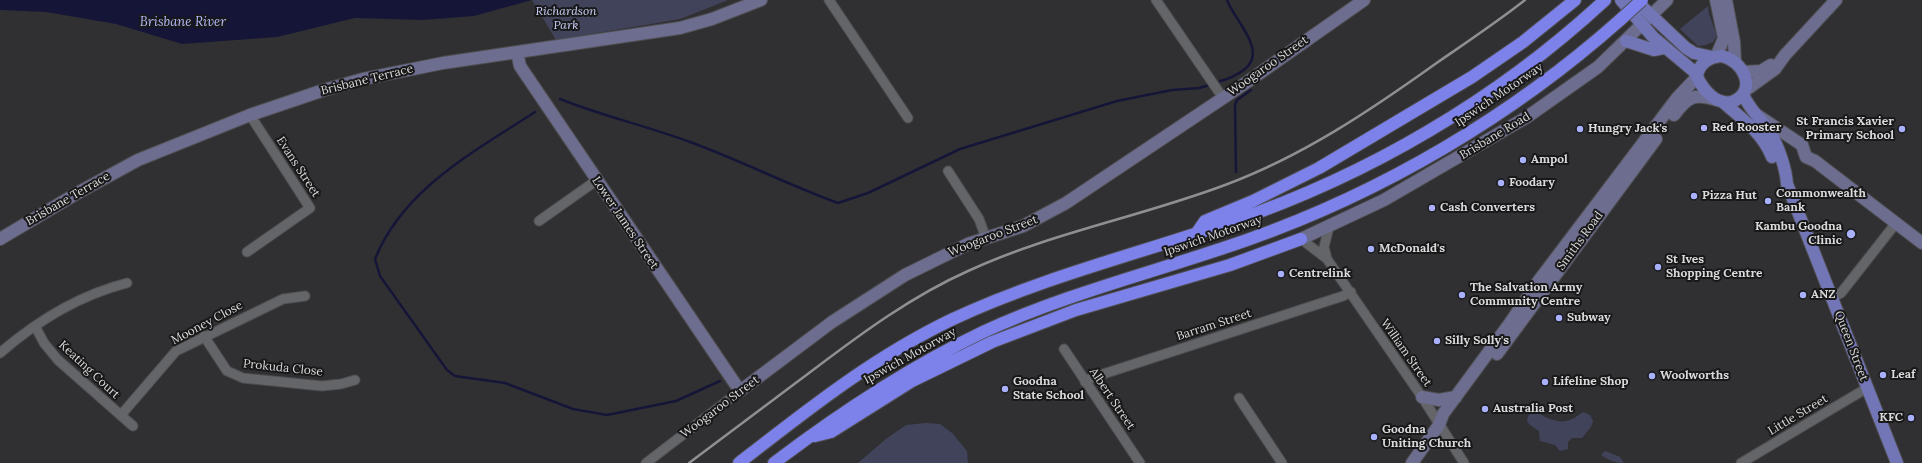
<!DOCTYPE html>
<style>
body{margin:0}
canvas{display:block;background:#303033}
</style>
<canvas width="1922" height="463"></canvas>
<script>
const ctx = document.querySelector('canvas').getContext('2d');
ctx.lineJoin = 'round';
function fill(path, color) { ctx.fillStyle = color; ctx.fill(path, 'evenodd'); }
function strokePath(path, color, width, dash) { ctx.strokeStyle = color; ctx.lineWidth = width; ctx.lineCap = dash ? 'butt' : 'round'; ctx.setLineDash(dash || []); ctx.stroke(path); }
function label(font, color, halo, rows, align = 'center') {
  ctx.font = font + ' Lora,serif'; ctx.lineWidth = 4; ctx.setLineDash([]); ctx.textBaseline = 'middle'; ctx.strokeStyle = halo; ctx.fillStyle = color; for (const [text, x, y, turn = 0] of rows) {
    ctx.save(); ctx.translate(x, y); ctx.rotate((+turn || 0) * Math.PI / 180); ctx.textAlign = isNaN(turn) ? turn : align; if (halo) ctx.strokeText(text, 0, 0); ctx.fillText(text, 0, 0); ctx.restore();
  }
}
fill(new Path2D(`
 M532,0H728L680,19L556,40Z
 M1708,6L1709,14L1717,36L1713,42L1705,45L1698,46L1680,29Z
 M1532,412C1539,412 1541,415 1547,418C1563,424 1570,422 1583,412L1590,415L1593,421L1591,427L1582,438H1572L1568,442V449L1560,451L1555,445L1540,441L1539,431L1530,425L1527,421L1528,416Z
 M926,423L940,424L952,433L967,451L968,463H858L886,439L906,425Z
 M1605,451L1620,457L1624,463C1616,463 1608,460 1601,455Z`), '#40435a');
fill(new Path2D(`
 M0,0H532L474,16L423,20L355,18L277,37L182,44L116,24L46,12L0,10Z`), '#151537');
strokePath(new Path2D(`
 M1220,81C1230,79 1237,75 1245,69C1268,50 1234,20 1227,0
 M560,99C602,116 647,126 690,142C740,160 788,185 838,203L868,193L960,149L1117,101L1172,90L1199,88L1210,85
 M535,112C475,151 403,189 375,259L380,276L447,370L455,376L505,383L573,409L607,415L676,401L720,381
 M1236,172L1235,105L1237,100L1251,90`), '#151537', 2.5);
const street = new Path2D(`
 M829,0L908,118
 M1156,0L1223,98
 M948,171L979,219L986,238
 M539,221L597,180
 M1329,227L1324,247L1327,259L1422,397L1464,463
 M1301,239L1327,259
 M247,252L310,208L250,115
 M1832,298L1841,293L1896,223
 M35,326L44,343L58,360L133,426
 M204,336L227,371L243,378L322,386L341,384L355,380
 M1064,349L1140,463
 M0,353C37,321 80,295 127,283
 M1085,382L1091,378L1343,296L1351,292
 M1239,398L1282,463
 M121,415L176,351L283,299L305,296
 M646,463L740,391
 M1741,463L1867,388`);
const secondary = new Path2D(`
 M1726,0L1734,42L1735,62
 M517,52L520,66L740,391L832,322L905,275L968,244L1023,226L1066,203L1250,80L1364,0
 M1716,57L1724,38L1716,0
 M1743,72L1761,71L1771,65
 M1746,90L1775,69L1785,55L1836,0
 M1674,115C1688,96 1695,93 1717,100
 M1757,115L1802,145L1806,157L1815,161L1922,243
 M0,239L81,191L138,160L250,115L324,90L363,79L443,63L680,28L712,19L761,0
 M1301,239L1384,200L1527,117L1598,67L1667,0
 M1497,354L1656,139
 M1422,397L1439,400L1456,397
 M1412,463L1439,425L1443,414L1510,323L1540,279L1677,98L1697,77`);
const primary = new Path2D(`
 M1621,0L1653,37L1697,74
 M1635,0L1686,48L1694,53L1712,57
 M1626,41L1654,50L1664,48
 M1721,56C1743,60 1759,91 1732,102C1716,105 1704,91 1697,77C1698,64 1709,57 1721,56Z
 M1743,94C1749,110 1763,120 1771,134C1779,148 1786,169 1787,184L1897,463
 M1723,102C1743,120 1762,132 1772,157`);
const highway = new Path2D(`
 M1196,234L1205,221L1253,201L1319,168L1472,77L1523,42L1575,0
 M815,436L831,432L912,381L992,342L1076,310L1230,265L1301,239
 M739,463C807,410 875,356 953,319C1043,277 1138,254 1231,222C1369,175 1498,99 1605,0
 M774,463C840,413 908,368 983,332C1067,293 1159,271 1247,240C1383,192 1512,116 1620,20`);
strokePath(street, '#4e4e50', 11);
strokePath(secondary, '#4e4e50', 14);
strokePath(primary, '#4e4e50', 14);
strokePath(highway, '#4e4e50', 14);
strokePath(street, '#646568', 9);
strokePath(secondary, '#6c6d8f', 12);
strokePath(primary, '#7376b6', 12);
strokePath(highway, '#7d81ea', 12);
strokePath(new Path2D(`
 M689,463C730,432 772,401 813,370C862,333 912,296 968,271C1050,233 1140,217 1225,185C1303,156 1371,110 1438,62C1467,42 1497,22 1525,0`), '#8f8f92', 2.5);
const highwayBridge = new Path2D(`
 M1620,20L1642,0`);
strokePath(highwayBridge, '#4e4e50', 14, []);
strokePath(highwayBridge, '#7d81ea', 12);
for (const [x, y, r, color] of [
 [1704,128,4,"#a9b0fc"],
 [1580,129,4,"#a9b0fc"],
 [1902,129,4,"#a9b0fc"],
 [1523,160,4,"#a9b0fc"],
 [1501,183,4,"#a9b0fc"],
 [1694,196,4,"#a9b0fc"],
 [1768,201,4,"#a9b0fc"],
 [1432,208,4,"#a9b0fc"],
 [1851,234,5,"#a9b0fc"],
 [1371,249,4,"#a9b0fc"],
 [1658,267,4,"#a9b0fc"],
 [1281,274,4,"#a9b0fc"],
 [1462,295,4,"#a9b0fc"],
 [1803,295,4,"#a9b0fc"],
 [1559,318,4,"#a9b0fc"],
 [1437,341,4,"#a9b0fc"],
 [1883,375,4,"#a9b0fc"],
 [1652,376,4,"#a9b0fc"],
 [1545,382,4,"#a9b0fc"],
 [1005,389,4,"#a9b0fc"],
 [1485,409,4,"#a9b0fc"],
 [1911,418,4,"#a9b0fc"],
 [1374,437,4,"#a9b0fc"]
]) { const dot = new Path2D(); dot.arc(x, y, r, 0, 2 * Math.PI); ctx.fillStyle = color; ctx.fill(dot); strokePath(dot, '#181819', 1.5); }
label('italic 12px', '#cbd0f8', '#181819', [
 ["Richardson",566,12],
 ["Park",566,26]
]);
label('12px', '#dadadc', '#181819', [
 ["Woogaroo Street",1268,66,-35],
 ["Brisbane Terrace",367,80,-14],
 ["Ipswich Motorway",1499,95,-34],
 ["Brisbane Road",1495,136,-31],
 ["Evans Street",298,167,57],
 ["Brisbane Terrace",68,199,-30],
 ["Lower James Street",625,223,56],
 ["Woogaroo Street",993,236,-21],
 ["Ipswich Motorway",1213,236,-19],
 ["Smiths Road",1580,241,-54],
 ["Mooney Close",207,323,-28],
 ["Barram Street",1214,325,-18],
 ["Queen Street",1851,346,69],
 ["William Street",1406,353,55],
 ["Ipswich Motorway",910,356,-29],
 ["Prokuda Close",283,368,6],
 ["Keating Court",89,370,43],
 ["Albert Street",1112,399,56],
 ["Woogaroo Street",720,407,-37],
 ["Little Street",1798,415,-31]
]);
label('bold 12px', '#dadadc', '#181819', [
 ["St Francis Xavier",1894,122,"right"],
 ["Primary School",1894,136,"right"],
 ["Red Rooster",1712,128],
 ["Hungry Jack's",1588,129],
 ["Ampol",1531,160],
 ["Foodary",1509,183],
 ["Commonwealth",1776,194],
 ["Bank",1776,208],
 ["Pizza Hut",1702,196],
 ["Cash Converters",1440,208],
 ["Kambu Goodna",1842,227,"right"],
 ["Clinic",1842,241,"right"],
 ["McDonald's",1379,249],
 ["St Ives",1666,260],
 ["Shopping Centre",1666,274],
 ["Centrelink",1289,274],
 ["The Salvation Army",1470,288],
 ["Community Centre",1470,302],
 ["ANZ",1811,295],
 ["Subway",1567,318],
 ["Silly Solly's",1445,341],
 ["Leaf",1891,375],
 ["Woolworths",1660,376],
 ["Goodna",1013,382],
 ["State School",1013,396],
 ["Lifeline Shop",1553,382],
 ["Australia Post",1493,409],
 ["KFC",1903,418,"right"],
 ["Goodna",1382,430],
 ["Uniting Church",1382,444]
], 'left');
label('italic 13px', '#b4bbfd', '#181819', [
 ["Brisbane River",183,22]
]);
</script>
